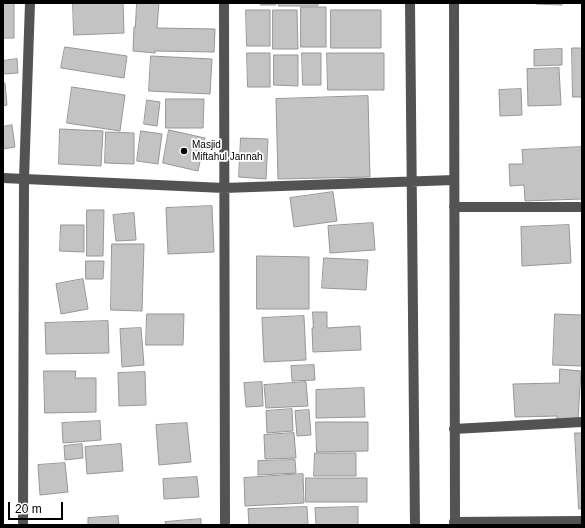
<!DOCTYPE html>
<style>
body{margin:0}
#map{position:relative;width:585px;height:528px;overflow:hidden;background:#fff;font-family:Helvetica,sans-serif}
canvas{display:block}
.frame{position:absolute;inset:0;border:4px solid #000;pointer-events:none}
.scale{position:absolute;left:8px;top:502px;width:55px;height:18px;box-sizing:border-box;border:2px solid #000;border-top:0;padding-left:5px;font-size:12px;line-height:14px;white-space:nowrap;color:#000;-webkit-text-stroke:3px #fff;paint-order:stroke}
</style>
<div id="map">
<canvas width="585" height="528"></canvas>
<div class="frame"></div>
<div class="scale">20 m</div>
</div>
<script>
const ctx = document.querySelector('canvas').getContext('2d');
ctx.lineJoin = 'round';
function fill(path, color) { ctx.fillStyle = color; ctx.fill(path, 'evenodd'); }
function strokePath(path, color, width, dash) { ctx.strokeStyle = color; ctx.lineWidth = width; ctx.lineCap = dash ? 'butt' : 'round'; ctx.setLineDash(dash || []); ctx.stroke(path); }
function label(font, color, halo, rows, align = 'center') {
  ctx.font = font + ' Helvetica,sans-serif'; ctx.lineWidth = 3.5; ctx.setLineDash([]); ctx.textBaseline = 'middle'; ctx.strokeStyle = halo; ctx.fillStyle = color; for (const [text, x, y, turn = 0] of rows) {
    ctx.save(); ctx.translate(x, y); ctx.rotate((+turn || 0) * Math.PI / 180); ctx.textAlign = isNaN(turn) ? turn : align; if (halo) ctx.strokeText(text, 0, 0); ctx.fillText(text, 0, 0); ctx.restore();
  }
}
const building = new Path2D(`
 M3,3H14V38H3Z
 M73,3H123L124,33L74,35Z
 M137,3H159L157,28L215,29L214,52L155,51V53L133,51L134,27H135Z
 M261,3H276V5H261Z
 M279,3H318V6H279Z
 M536,3H562V5L536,4Z
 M301,7H326V47H301Z
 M246,10H270V46H247Z
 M273,10H297L298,49H273Z
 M331,10H381V48H331Z
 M65,47L127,56L124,78L61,68Z
 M572,48H582V97H573Z
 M562,49V65L534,66V50Z
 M247,53H270V87H248Z
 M302,53H321V85H303Z
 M327,53H384V90H328Z
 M274,55H298V86L274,85Z
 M151,56L212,59L210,94L149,91Z
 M17,59L18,73L3,74V61Z
 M559,68L561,105L528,106L527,69Z
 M3,83H5L7,105L3,106Z
 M72,87L125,95L120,131L67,123Z
 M521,89L522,115L500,116L499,90Z
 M368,96L370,177L278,179L276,99Z
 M166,99H204L203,128H166Z
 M147,100L160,102L157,126L144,124Z
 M12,125L15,147L3,149V127Z
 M60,129L103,131L101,166L59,164Z
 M169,130L205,138L198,171L163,163Z
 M141,131L162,134L158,164L137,161Z
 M106,132L134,133V164L105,163Z
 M241,138L268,139L266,179L239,177Z
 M582,147V199L525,201L524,185L510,186L509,164H523L522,150Z
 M333,192L337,221L294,227L290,198Z
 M212,206L214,252L168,254L166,208Z
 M87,210H104L103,256H87Z
 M134,213L136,240L116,241L113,215Z
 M373,223L375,250L330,253L328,226Z
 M61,225H84V252L60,251Z
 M569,225L571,263L522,266L521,227Z
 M112,244H144L142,311L111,310Z
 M257,256L309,257V309H257Z
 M324,258L368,260L366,290L322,288Z
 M86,261H104L103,279H86Z
 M83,279L88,309L61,314L56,284Z
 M313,312H327V328L360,326L361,350L313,352L312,328H313Z
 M147,314H184L183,345H146Z
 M555,314L582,315V366L553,365Z
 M304,316L306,360L264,362L262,318Z
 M108,321L109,353L46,354L45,323Z
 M141,328L144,365L122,367L120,329Z
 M314,365L315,380L292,381L291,366Z
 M560,369L581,371L578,420L557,419V416L515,417L513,384L559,383Z
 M44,371H76L75,378H96V412L45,413Z
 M145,372L146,405L119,406L118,373Z
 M262,382L263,406L246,407L244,383Z
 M306,382L308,406L266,408L264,385Z
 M364,388L365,417L316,418V390Z
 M292,409L293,431L267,433L266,411Z
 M309,410L311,435L297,436L295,411Z
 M100,421L101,440L63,443L62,423Z
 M316,422H368V451L317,452Z
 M187,423L191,462L159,465L156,425Z
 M294,433L296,458L265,459L264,435Z
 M575,433H582V508L579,509Z
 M82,444L83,458L65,460L64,446Z
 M121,444L123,471L87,474L85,447Z
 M315,453H356V476H314Z
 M295,460L296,473L258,475V461Z
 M65,463L68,492L40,495L38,465Z
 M303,474L304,503L245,506L244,478Z
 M197,477L199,497L164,499L163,479Z
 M306,478H367V502H306Z
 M307,507L308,525H249L248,509Z
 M358,507V525H316L315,508Z
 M118,516L119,525H88V518Z
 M201,519V525H166L165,522Z`);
fill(building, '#c3c3c3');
strokePath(building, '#979797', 1);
strokePath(new Path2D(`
 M224,3L225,525
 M410,3L415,525
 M454,3L455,525
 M3,178L224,188L454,180
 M454,207H582
 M454,429L582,422
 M454,522L582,521
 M23,525L24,179L30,3`), '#535353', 10);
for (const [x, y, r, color] of [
 [184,151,4,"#000"]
]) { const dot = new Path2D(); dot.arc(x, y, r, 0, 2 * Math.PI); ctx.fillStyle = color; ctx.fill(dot); strokePath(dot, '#fff', 1.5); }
label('10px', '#000', '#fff', [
 ["Masjid",192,145],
 ["Miftahul Jannah",192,157]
], 'left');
</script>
